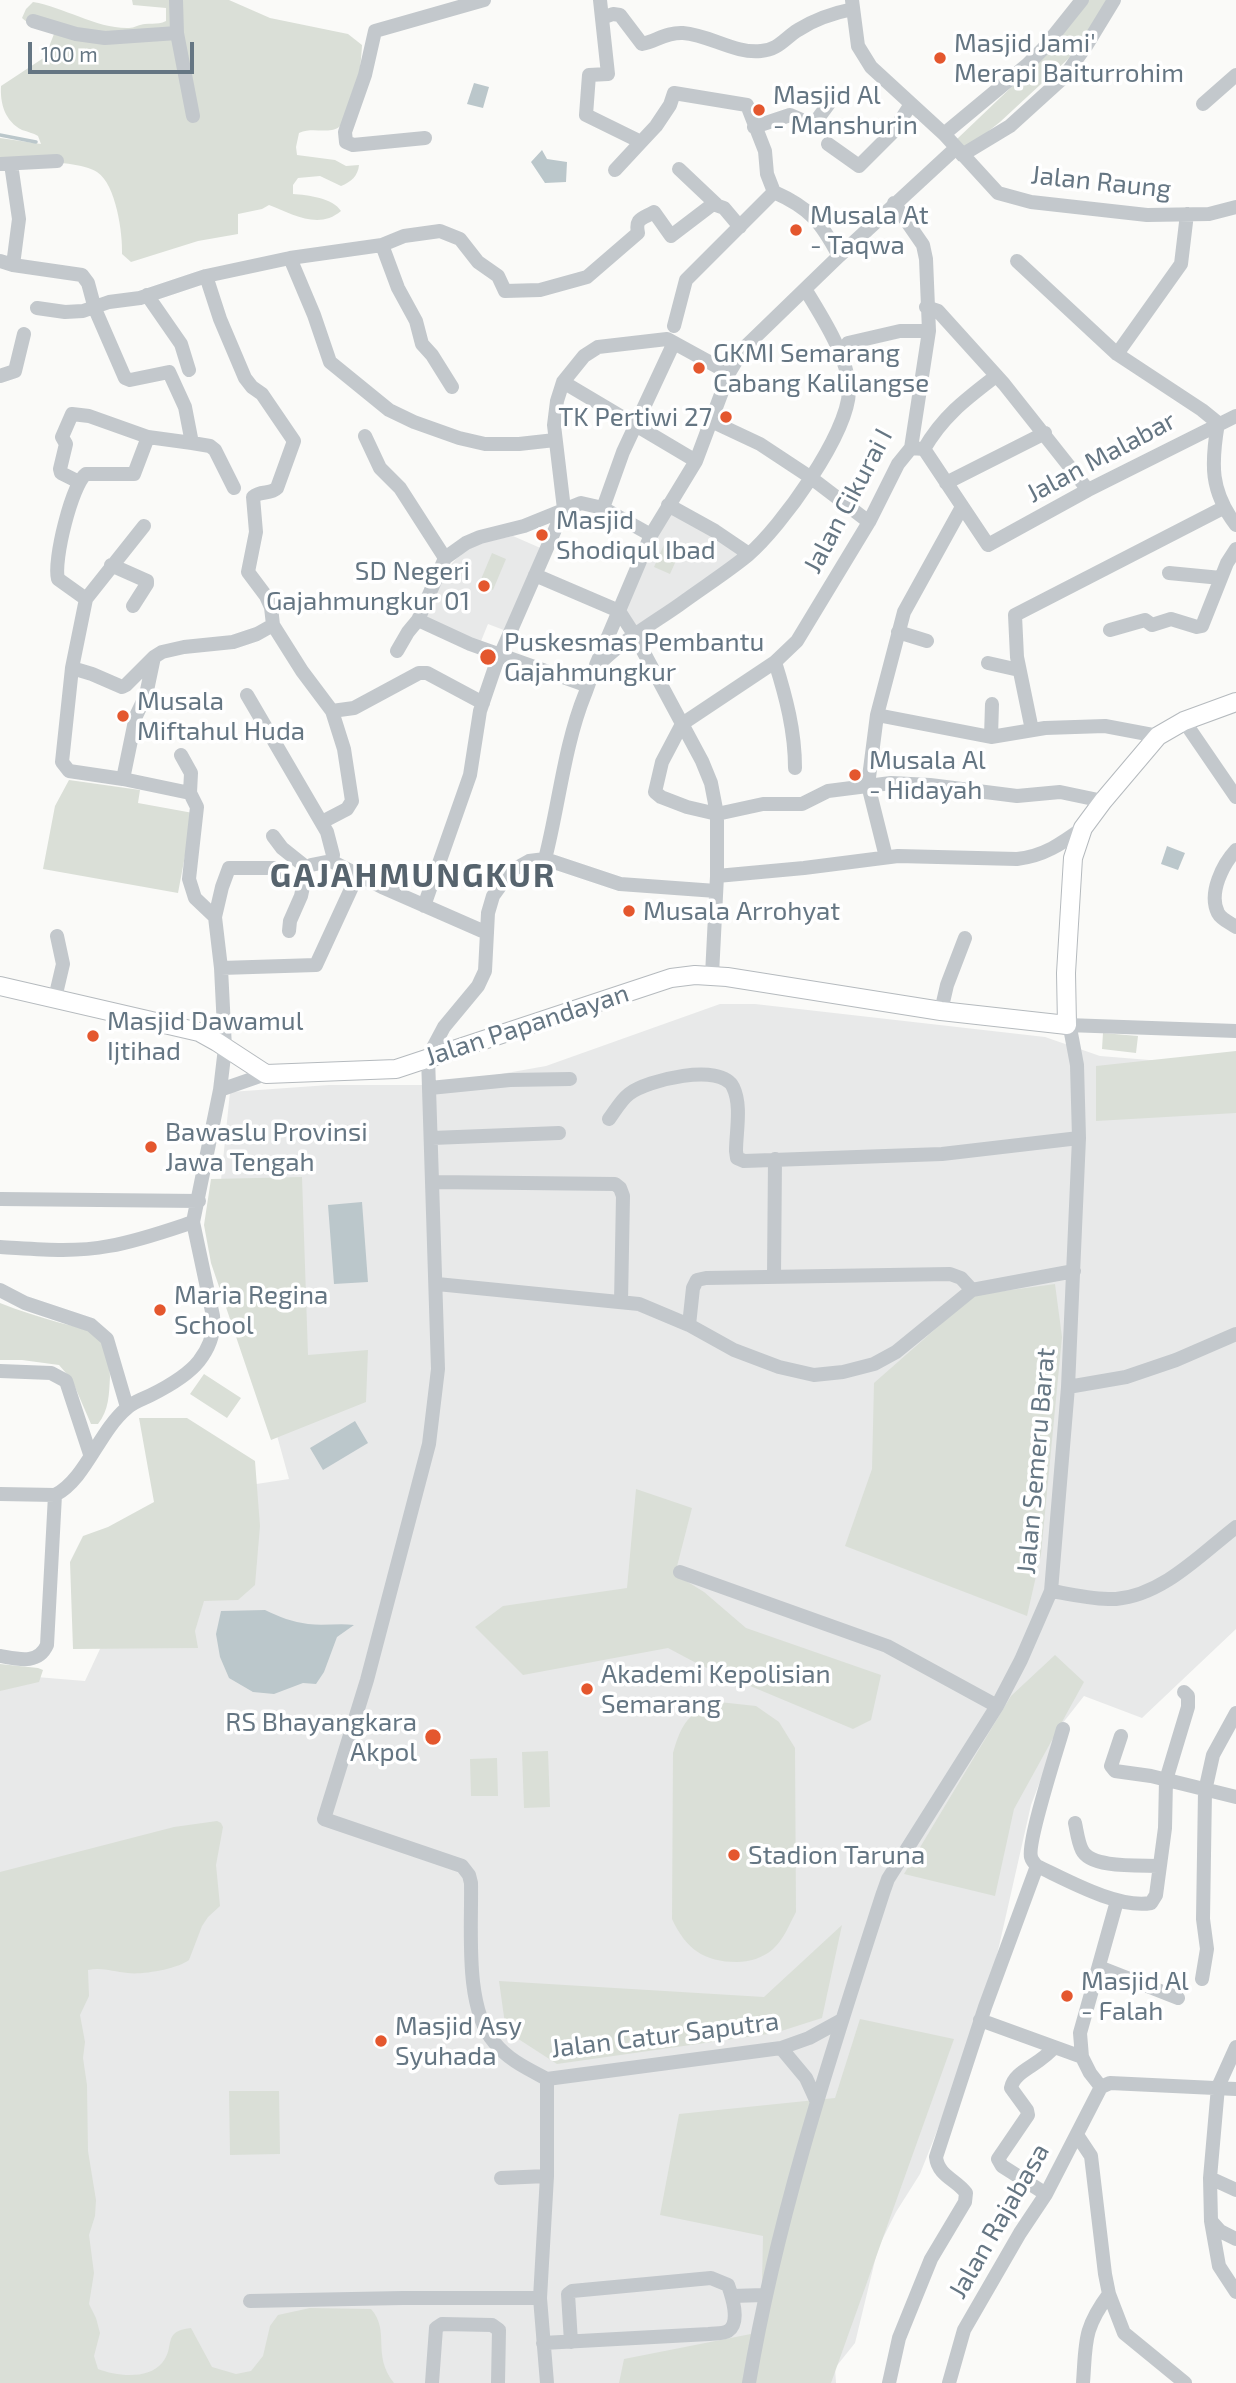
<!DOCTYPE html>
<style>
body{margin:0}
#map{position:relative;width:1236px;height:2383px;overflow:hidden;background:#fafaf8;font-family:"Exo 2",sans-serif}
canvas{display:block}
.scale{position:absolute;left:28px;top:42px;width:166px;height:32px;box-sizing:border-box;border:4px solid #657683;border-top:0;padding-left:9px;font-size:21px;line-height:24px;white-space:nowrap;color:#657683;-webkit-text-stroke:5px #fff;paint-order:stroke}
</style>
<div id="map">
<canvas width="1236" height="2383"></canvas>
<div class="scale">100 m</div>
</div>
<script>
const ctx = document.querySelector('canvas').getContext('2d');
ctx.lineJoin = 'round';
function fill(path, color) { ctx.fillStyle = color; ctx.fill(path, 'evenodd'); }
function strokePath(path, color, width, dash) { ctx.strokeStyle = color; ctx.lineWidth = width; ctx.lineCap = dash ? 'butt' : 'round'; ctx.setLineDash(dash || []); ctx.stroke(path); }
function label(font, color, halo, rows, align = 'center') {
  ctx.font = font + ' "Exo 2",sans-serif'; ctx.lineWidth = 7; ctx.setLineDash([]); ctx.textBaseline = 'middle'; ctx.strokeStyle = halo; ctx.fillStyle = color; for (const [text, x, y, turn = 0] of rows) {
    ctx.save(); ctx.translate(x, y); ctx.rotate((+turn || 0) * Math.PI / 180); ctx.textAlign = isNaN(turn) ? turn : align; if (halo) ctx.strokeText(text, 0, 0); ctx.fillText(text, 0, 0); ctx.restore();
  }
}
fill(new Path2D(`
 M676,502L749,549L636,635L621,613L666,519Z
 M513,536L545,550L509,632L488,624L479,646L423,620L443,574L468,545Z
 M720,1004H755L1045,1037L1100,1056L1236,1067V1629L1142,1718L1084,1696L1062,1724L1031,1805L997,1955L957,2080L920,2174L896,2212L878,2248L855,2343L835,2368L836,2383H0V1674L85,1681L114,1619L250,1485L289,1479L217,1219L230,1092L329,1085H438L501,1074L546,1066Z`), '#e8e9e9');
fill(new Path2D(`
 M132,0H229L270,18L348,34L362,45C361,65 356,127 332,130C320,132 311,128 299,133L296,147L297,155L335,160L346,166L359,165C358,176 351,182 341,186L320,176L298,178L293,185V194C308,195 333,198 341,211C319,230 292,214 269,205L262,209L238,214V234L198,241L131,262L122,254C123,234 116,184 97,172C78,160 23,161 0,163V138L41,144L38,136C33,133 28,132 22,130C5,121 0,104 1,86L45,57L54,34L28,23L22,18L26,9L33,2C64,7 97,29 129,28C134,28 140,24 145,24C153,23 159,25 166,21V8L133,5Z
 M1088,0H1109L1081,47L1000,122L966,149L957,139L1044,56Z
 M667,538L683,545L670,574L654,567Z
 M492,553L506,559L493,590L479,584Z
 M69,780L140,790L138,803L193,813L178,893L43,869L55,806Z
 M1103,1033L1138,1036L1136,1053L1102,1049Z
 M1236,1051V1113L1096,1121V1066Z
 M302,1177L308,1355L368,1350L366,1402L271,1440L211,1263L204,1225L211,1179Z
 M1055,1284L1062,1337L1041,1554L1027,1616L845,1546L872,1469L874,1383L974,1295Z
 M0,1303C19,1311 38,1316 57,1322C82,1329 99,1327 107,1356C108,1363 110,1370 110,1377C109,1395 109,1410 98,1424H91L72,1380L59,1365L22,1360H0Z
 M204,1374L241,1398L227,1418L190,1394Z
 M139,1418H187L255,1461L260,1526L255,1585L238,1600L204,1601L195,1631L198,1648L73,1649L70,1562L83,1536L108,1527L154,1502Z
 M636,1489L692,1508L675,1574L704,1592L746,1628L881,1675L871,1720L853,1729L700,1665L668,1648L523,1675L475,1627L503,1606L627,1588Z
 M1055,1655L1084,1682L1014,1809L995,1896L904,1874L1011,1696Z
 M0,1664L38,1668L43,1670L39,1682L0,1691Z
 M719,1702L756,1706L779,1722L795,1748L796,1912C789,1925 784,1939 773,1949C763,1958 749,1962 737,1962C704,1962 686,1949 672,1919L673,1753C682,1722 688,1713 719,1702Z
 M548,1751L550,1807L524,1808L522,1752Z
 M497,1758L498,1796H471L470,1759Z
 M217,1821L221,1823L223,1827L216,1865L220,1906L208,1917L202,1926L189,1960C177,1969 142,1975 128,1973C113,1972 103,1967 88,1970L89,1996L80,2015L85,2042L83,2058L87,2085L88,2151L96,2200L95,2216L89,2235L94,2273L89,2304L96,2318L100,2333L94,2356L98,2369C116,2376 148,2380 162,2363C176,2347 161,2331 191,2328L212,2367L236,2374L251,2371L263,2356L270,2326L278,2315L310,2308L371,2309C391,2332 371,2354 394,2383H0V1872L174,1827Z
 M842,1925L822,2018L775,2033L557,2064L506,2031L499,1981L764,1997Z
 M860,2019L954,2039L831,2383H619L624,2359L761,2332L763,2236L660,2215L679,2114L835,2098Z
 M229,2091H279L280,2154L230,2155Z`), '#dadfd7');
fill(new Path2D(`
 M474,83L489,87L483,108L467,104Z
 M542,150L547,159L567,162L566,182L545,183L531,162Z
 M1167,846L1185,853L1178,870L1161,864Z
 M362,1202L368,1282L334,1284L328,1205Z
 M355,1421L368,1443L323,1470L310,1448Z
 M265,1610C279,1617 293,1622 308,1624C324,1626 339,1623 354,1625L337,1637L324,1672L316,1684L303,1683L274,1694L253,1692L229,1678L220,1657L216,1634L221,1611Z`), '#bbc7cb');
strokePath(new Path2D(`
 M0,135L36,142`), '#bbc7cb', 3.5);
const major = new Path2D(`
 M0,986L199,1032L217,1042L266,1074L396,1069L671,978L695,975L727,977L941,1011L1067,1025L1066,973L1073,858L1083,828L1103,801L1158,736L1184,721L1236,702`);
strokePath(major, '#b5babe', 20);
strokePath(new Path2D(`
 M176,0L177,33L193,116
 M600,0L608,74L589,75L586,115L641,142L656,126L670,105L674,93L747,105L765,151L767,174L774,192
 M852,0L858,46L871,67L944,134L998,193L1031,202L1147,215L1209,214L1236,207
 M602,18L613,14L620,15L642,44C656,41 667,32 683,33C710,35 735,54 761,51C778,50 785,38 798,30C815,19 833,13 853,9
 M33,21L76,34L105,38L177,33
 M1203,104L1236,75
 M754,127L790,115L813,125L833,98
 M944,134L1027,65L1042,50L1082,0
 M425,138L353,145L346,142L345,132L365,75L375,31L484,0
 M828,144L859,166L893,132L911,104
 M962,155L1010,126L1064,77L1086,46L1114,0
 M0,164L57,161
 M11,164L19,219L13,265
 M679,169L716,204
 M615,170L641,142
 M894,203L923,245L926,259L929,331L911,448L898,464L869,522L797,641L775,662L682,724L662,762L655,792L661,797L687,807L717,814L763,804H802L828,791L891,783L930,785L1017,796L1060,792L1103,801
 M382,245L398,288L416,321L422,344L432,355L452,387
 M290,258L314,315L330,362L389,410L414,422L459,438L485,444H519L555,440
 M0,261L13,265L82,275L88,283L95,309L125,378L130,380L169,372L185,407L192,443L148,437L134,474H86C72,484 53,561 58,579L86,599
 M1017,261L1117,354L1202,410L1218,423
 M206,276L220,319L245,378L252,387L262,394L294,441L277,488C270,495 261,490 253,497L256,532L248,572L266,596L271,607L273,625L302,671L332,711L344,749L352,801L347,809L322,822
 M147,295L181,344L189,370
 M926,307L938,311L1004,384L1088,490
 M37,308L65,312L83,311L109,302L140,298L206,276L290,258L382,245L404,236L440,231L460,239L478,262L498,276L505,291L540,290L587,277L638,233C635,218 642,219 654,212L671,236L713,204L724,208L740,227
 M674,326L686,280L774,192C810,208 821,222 839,256
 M848,343L900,331H929
 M1117,354L1181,264L1187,214
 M0,376L15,371L24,334
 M563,382L696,461
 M711,421L760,444L810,477L869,522
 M1218,423C1211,464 1210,491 1236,525
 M365,436L380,468L400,488L445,558
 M192,443L210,446L215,450L234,488
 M911,448L924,449L988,545L1088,490L1236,416
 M924,449C943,416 966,399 996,376
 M79,482L61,473L60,469L66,444L62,437L72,414L89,416L148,437
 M946,483L1045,433
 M668,505L715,531L749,554
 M603,508L623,452L671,349
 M111,565L147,581V584L133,606
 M1169,573L1221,578
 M535,575L619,611L635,636L702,761L711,783L717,814V876L712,975
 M418,620L470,644L588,686
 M1110,630L1145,620L1152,625L1171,619L1197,627L1202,626L1227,563L1236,549
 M898,632L927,641
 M397,651L408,632L418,620L445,558L466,543L480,537L524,526L581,503L603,508L651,535
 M775,662C786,697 795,731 795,768
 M988,663L1019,670
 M596,665L651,535L696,461L729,373L744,348L839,256L956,148
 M72,668L92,674L122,687L126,685L154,657L162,652L184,647L233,642L257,634L273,625
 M247,695L327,832L333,855L331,861L382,887L487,933
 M332,711L354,708L419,673H427L483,703
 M877,715L991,737L1045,728L1105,726L1158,736
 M1184,721L1236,797
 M1032,730L1017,657L1015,615L1223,508
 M991,737L992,704
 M181,755L191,773L190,793
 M123,779L136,716L146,695L154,657
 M273,836L282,848L307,868
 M1236,850C1223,864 1208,893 1218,913C1221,919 1230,923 1236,927
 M886,857L868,785L877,715L904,612L962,507
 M545,859C559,805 564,746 585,694C588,686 591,676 595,669C612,647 655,622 679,605C702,588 726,573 748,555C781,527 848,434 849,391C850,360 821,315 805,289
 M717,876L804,868L898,856L1017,859C1044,856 1061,844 1083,828
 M716,891L620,884L545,859L529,861L511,871L493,896L488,913L485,971L478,986L444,1027L428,1057L438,1369L429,1444L367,1680L324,1819L462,1866L469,1875L471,1883C472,1928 464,2007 494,2042C508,2060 528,2069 547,2079L781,2048L809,2038L842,2020
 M424,906L470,775L480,711L495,667L564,509L554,425L557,401L563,382L584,356L598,347L667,339L729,373
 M215,917L222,887L229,868H275L277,870V882
 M289,931L290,921L301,896L307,868L311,865L331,861
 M221,968L316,965L357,876
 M55,998L63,964L57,936
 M941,1011L947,985L965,938
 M430,1088L510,1080L570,1079
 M220,1090L266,1074
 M609,1119C615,1111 621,1100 629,1094C647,1080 721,1062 733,1087C742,1105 736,1132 736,1151L737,1158L744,1161L942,1154L1079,1138
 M432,1138L559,1133
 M434,1182L615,1184L620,1188L623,1196L621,1302
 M0,1199L199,1201
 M0,1247C36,1249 73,1253 109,1246C138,1241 166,1231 193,1222
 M774,1276L775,1159
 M437,1284L639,1304L689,1325L734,1350L779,1367L814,1375L843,1372L874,1364L896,1352L972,1290L1074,1271
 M0,1290L25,1303L91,1325L107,1339L127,1407
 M689,1325L693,1288L697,1280L706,1278L950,1274L961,1278L972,1290
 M0,1371L51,1373L66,1381L90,1454
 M1068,1387L1126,1377L1176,1360L1236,1334
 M0,1494L55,1495C86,1479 99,1431 127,1408C133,1402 143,1399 151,1395C167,1387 188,1375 199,1361C209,1348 215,1332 213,1316L193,1222L220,1090L225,1048L221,968L215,917L195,898L189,879L197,807L190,793L123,779L69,771L62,762L72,668L86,599L144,526
 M680,1572L887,1646L997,1706
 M1051,1591C1071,1594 1095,1600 1116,1599C1163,1595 1201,1554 1236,1527
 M0,1656C18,1659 38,1665 47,1645L55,1495
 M1063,1729C1057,1750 1027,1842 1031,1857C1032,1861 1034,1863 1037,1866C1067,1880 1118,1909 1151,1903L1156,1895L1165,1828L1166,1780L1188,1707V1696L1184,1692
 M1121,1736L1111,1766L1115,1771L1151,1776L1236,1797
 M1075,1823C1077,1832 1078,1842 1082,1850C1091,1869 1141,1865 1160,1866
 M1099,1967L1178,1998
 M1202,1979L1207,1949L1203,1919L1205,1791L1213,1755L1236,1713
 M980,2020L1082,2057
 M1236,2047L1218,2087L1210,2178L1211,2221L1219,2266L1236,2292
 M781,2048L806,2078L817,2102
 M1101,2087L1090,2073L1082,2057L1080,2033L1117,1901
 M1101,2087L1110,2083L1236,2089
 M1077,2135L1091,2156L1105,2274L1109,2294L1124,2333L1185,2383
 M501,2178L547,2176
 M1210,2178L1236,2190
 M1046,2194L1002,2166L998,2159L1028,2115L1027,2110L1011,2088C1014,2070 1041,2065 1054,2047
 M1211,2221L1220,2231L1236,2239
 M732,2296L764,2295
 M540,2298L547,2176V2079
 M250,2301L403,2298H540L547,2383
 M543,2343L709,2334C715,2333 723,2334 728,2331C741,2323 732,2296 728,2285L711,2278L572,2291L568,2294L571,2342
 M432,2383L436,2328L442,2324L492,2325L499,2330L498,2383
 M749,2383C777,2216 831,2054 883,1893L888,1879L997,1706L1021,1660L1051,1591L1068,1387L1079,1138L1077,1065L1071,1033L1067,1025L1236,1031
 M889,2383L899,2338L931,2259L965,2202L966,2193C957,2180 938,2176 936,2157L985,2007L1037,1866
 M949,2383L964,2330L1020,2233L1046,2194L1101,2087
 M1083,2383C1086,2342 1083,2329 1109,2294`), '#c3c8cc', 14);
strokePath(major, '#fff', 18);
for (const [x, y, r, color] of [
 [940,58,7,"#e4572e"],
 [759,110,7,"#e4572e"],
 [796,230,7,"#e4572e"],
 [699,368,7,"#e4572e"],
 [726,417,7,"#e4572e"],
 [542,535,7,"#e4572e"],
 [484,586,7,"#e4572e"],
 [488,657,9,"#e4572e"],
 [123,716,7,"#e4572e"],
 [855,775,7,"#e4572e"],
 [629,911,7,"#e4572e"],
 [93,1036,7,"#e4572e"],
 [151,1147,7,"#e4572e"],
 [160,1310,7,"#e4572e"],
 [587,1689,7,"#e4572e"],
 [433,1737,9,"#e4572e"],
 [734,1855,7,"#e4572e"],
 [1067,1996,7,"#e4572e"],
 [381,2041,7,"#e4572e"]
]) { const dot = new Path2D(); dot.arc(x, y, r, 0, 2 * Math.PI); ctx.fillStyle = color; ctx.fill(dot); strokePath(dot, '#fff', 2.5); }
label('26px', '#657683', '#fff', [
 ["Masjid Jami'",954,43],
 ["Merapi Baiturrohim",954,73],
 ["Masjid Al",773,95],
 ["- Manshurin",773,125],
 ["Musala At",810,215],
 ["- Taqwa",810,245],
 ["GKMI Semarang",713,353],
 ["Cabang Kalilangse",713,383],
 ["TK Pertiwi 27",712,417,"right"],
 ["Masjid",556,520],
 ["Shodiqul Ibad",556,550],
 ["SD Negeri",470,571,"right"],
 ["Gajahmungkur 01",470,601,"right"],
 ["Puskesmas Pembantu",504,642],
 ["Gajahmungkur",504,672],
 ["Musala",137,701],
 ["Miftahul Huda",137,731],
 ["Musala Al",869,760],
 ["- Hidayah",869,790],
 ["Musala Arrohyat",643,911],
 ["Masjid Dawamul",107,1021],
 ["Ijtihad",107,1051],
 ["Bawaslu Provinsi",165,1132],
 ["Jawa Tengah",165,1162],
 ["Maria Regina",174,1295],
 ["School",174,1325],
 ["Akademi Kepolisian",601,1674],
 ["Semarang",601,1704],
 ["RS Bhayangkara",417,1722,"right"],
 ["Akpol",417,1752,"right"],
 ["Stadion Taruna",748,1855],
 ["Masjid Al",1081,1981],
 ["- Falah",1081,2011],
 ["Masjid Asy",395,2026],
 ["Syuhada",395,2056]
], 'left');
label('26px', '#657683', '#fff', [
 ["Jalan Raung",1101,182,6],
 ["Jalan Malabar",1101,457,-28],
 ["Jalan Cikurai I",848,501,-62],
 ["Jalan Papandayan",527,1025,-18],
 ["Jalan Semeru Barat",1036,1461,-85],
 ["Jalan Catur Saputra",665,2035,-7],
 ["Jalan Rajabasa",999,2221,-60]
]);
ctx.letterSpacing = '2px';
label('bold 33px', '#57646e', '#fff', [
 ["GAJAHMUNGKUR",413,876]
]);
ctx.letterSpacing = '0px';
</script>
